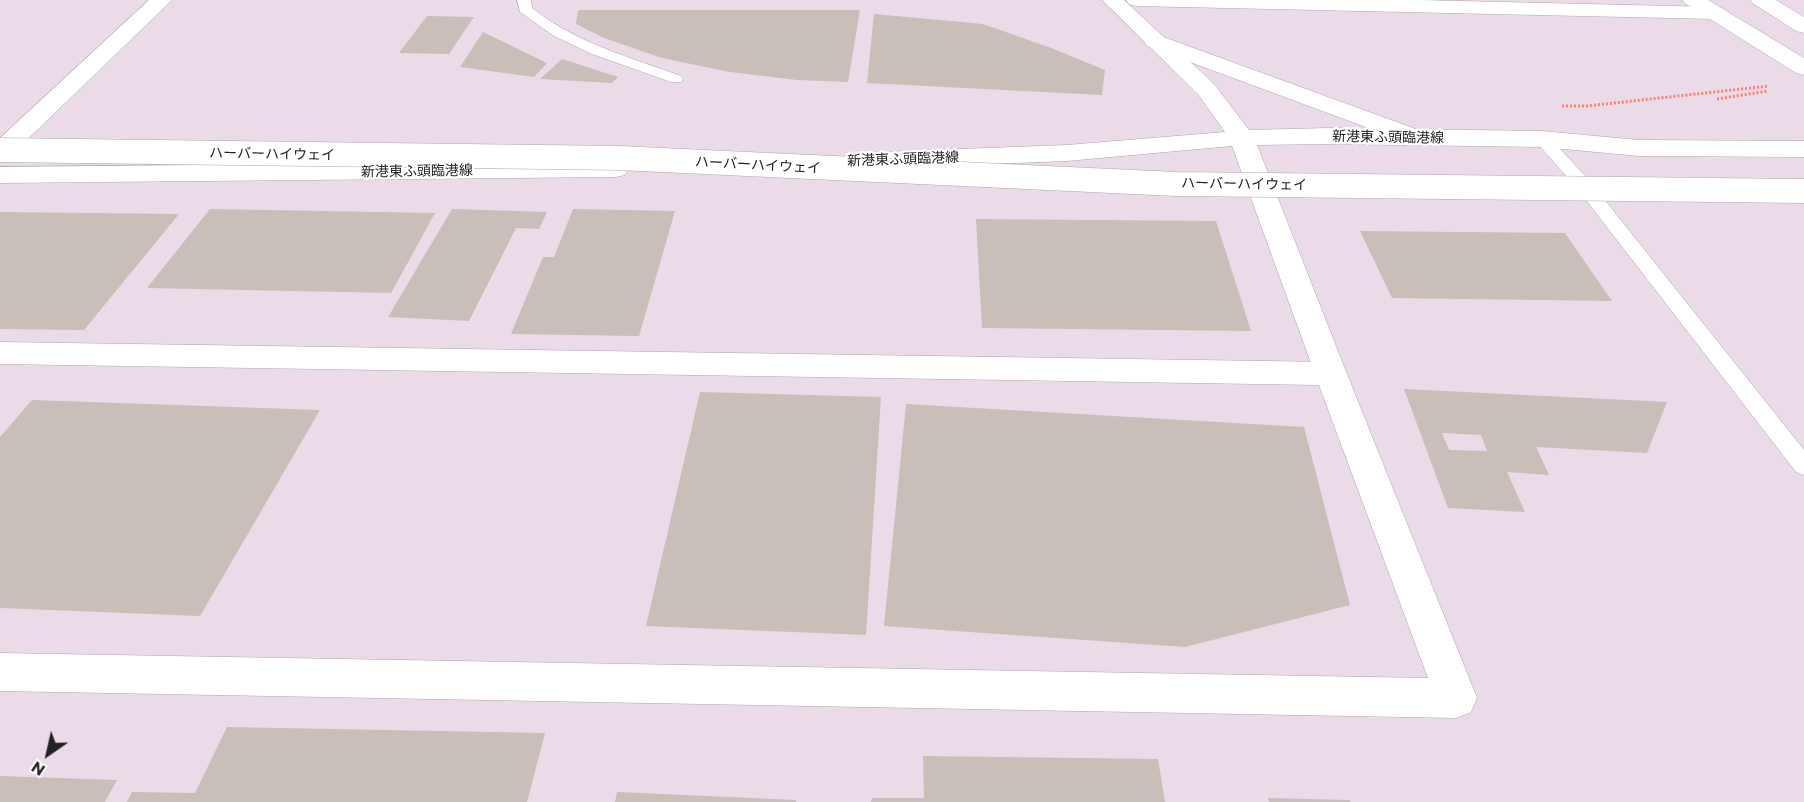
<!DOCTYPE html>
<meta charset="utf-8">
<style>
body{margin:0}
#map{position:relative;width:1804px;height:802px;overflow:hidden;background:#f2efe9;font-family:Commissioner,sans-serif}
canvas{display:block}
.north{position:absolute;left:18px;top:724px;width:60px;height:60px;-webkit-text-stroke:4px #fff;paint-order:stroke;rotate:214deg;font-size:16px;font-weight:700;line-height:24px;text-align:center;color:#222}
.north::after{content:'';display:block;margin:auto;width:21px;height:27px;background:#222;clip-path:polygon(50% 0,100% 100%,50% 72%,0 100%)}
</style>
<div id="map">
<canvas width="1804" height="802"></canvas>
<div class="north">N</div>
</div>
<script>
const ctx = document.querySelector('canvas').getContext('2d');
ctx.lineJoin = 'round';
function fill(path, color) { ctx.fillStyle = color; ctx.fill(path, 'evenodd'); }
function strokePath(path, color, width, dash) { ctx.strokeStyle = color; ctx.lineWidth = width; ctx.lineCap = dash ? 'butt' : 'round'; ctx.setLineDash(dash || []); ctx.stroke(path); }
function label(font, color, halo, rows, align = 'center') {
  ctx.font = font + ' Commissioner,"Noto Sans JP",sans-serif'; ctx.lineWidth = 4.5; ctx.setLineDash([]); ctx.textBaseline = 'middle'; ctx.strokeStyle = halo; ctx.fillStyle = color; for (const [text, x, y, turn = 0] of rows) {
    ctx.save(); ctx.translate(x, y); ctx.rotate((+turn || 0) * Math.PI / 180); ctx.textAlign = isNaN(turn) ? turn : align; if (halo) ctx.strokeText(text, 0, 0); ctx.fillText(text, 0, 0); ctx.restore();
  }
}
fill(new Path2D(`
 M0,0H1804V802H0Z`), '#ebdbe8');
fill(new Path2D(`
 M578,10H860L848,82L797,80L730,72L662,58L604,38L576,24Z
 M874,14L983,24L1051,48L1105,70L1102,95L867,83Z
 M427,16L474,17L449,54L399,53Z
 M483,32L547,63L534,77L460,67Z
 M562,59L618,77L612,83L540,79Z
 M210,209L435,213L391,293L147,288Z
 M452,209L547,212L539,229L516,228L469,321L388,317Z
 M573,209L675,211L639,336L511,334L543,257H554Z
 M0,212L179,214L84,330L0,329Z
 M976,219L1216,221L1251,331L982,328Z
 M1360,231L1565,233L1612,301L1392,298Z
 M1404,389L1667,402L1647,453L1536,447L1549,475L1507,472L1525,512L1448,508ZM1442,433L1481,435L1487,451L1449,450Z
 M700,392L881,397L866,635L646,626Z
 M32,400L320,410L200,616L0,608V437Z
 M906,404L1304,427L1350,605L1185,647L884,626Z
 M227,727L545,733L527,802H127L132,792L195,793Z
 M923,756L1158,759L1165,802H871L872,798H924Z
 M0,776L117,780L105,802H0Z
 M617,792L796,800V802H615Z
 M1268,798L1350,800V802H1269Z`), '#c7bfb8');
const service = new Path2D(`
 M517,0H531L532,8C576,43 629,57 681,76L683,79L681,82H671L592,54L554,36L520,12Z
 M1542,134L1548,136L1588,179L1804,450V475L1796,472L1576,187L1536,142L1534,139Z`);
const minor = new Path2D(`
 M1126,0H1419L1714,7L1722,8L1725,13L1722,18L1714,19L1136,6L1129,4Z
 M1155,34L1424,132L1428,137L1424,142L1415,145L1406,142L1147,46L1144,41L1147,36Z
 M0,342L1331,362L1342,366L1347,374L1477,698L1471,712L1456,718L0,691V653L1428,678L1319,385L0,364Z`);
const tertiary = new Path2D(`
 M149,0H172L9,157L0,160V138Z
 M1102,0H1124L1214,84L1249,130L1328,128L1542,131L1639,140L1804,141V157L1639,156L1542,147L1328,144L1257,145L1347,374L1342,382L1331,386L1320,382L1315,374L1232,146L1067,161L854,169L845,166L841,161L845,156L854,153L1067,145L1225,132L1198,94Z
 M1682,0H1708L1804,58V75L1796,73L1686,4Z
 M1750,0H1776L1804,17V33L1796,31L1754,4Z
 M616,161L625,163L629,169L625,175L616,177L0,183V167Z`);
strokePath(service, '#a9a9a9', 1);
strokePath(minor, '#a9a9a9', 1);
strokePath(tertiary, '#a9a9a9', 1);
strokePath(new Path2D(`
 M1717,99L1768,91
 M1562,106H1587L1769,86`), '#fa8072', 3, [2, 2]);
fill(service, '#fff');
fill(minor, '#fff');
fill(tertiary, '#fff');
const tertiaryBridge = new Path2D(`
 M0,150L619,158L1176,184L1804,191`);
strokePath(tertiaryBridge, '#a9a9a9', 25, []);
strokePath(tertiaryBridge, '#fff', 24);
label('14px', '#222', '#fff', [
 ["新港東ふ頭臨港線",1388,137,1],
 ["ハーバーハイウェイ",272,154,1],
 ["新港東ふ頭臨港線",903,159,-2],
 ["ハーバーハイウェイ",758,165,3],
 ["新港東ふ頭臨港線",417,171,-1],
 ["ハーバーハイウェイ",1244,184,1]
]);
</script>
